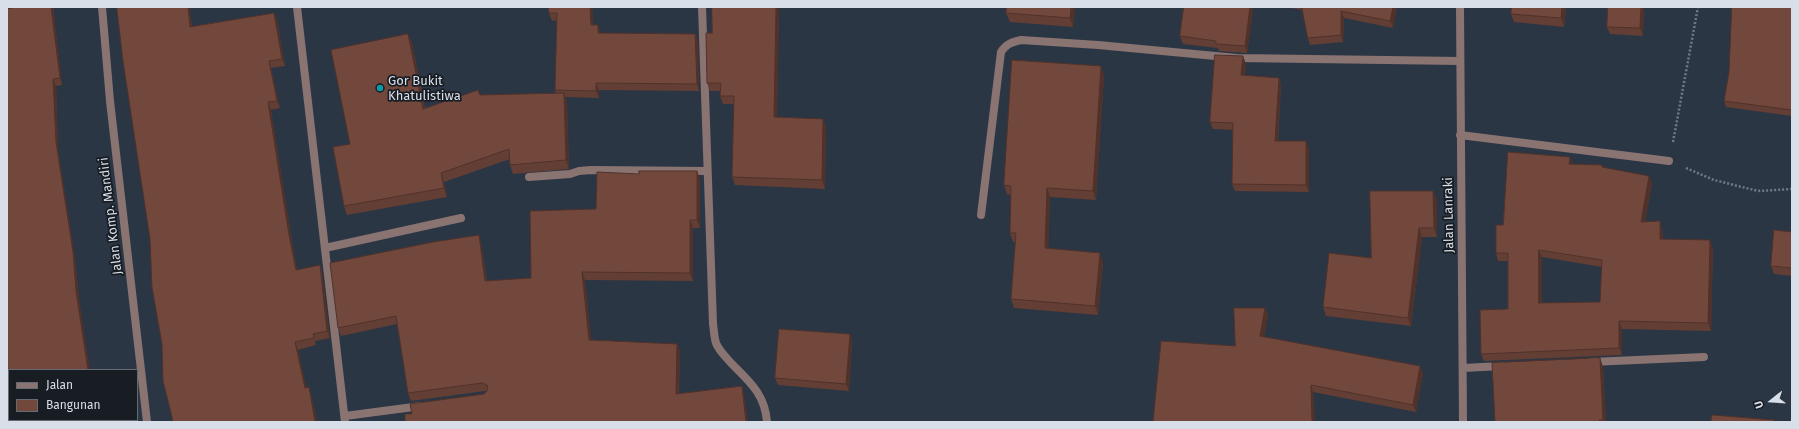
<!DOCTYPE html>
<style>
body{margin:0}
#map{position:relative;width:1799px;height:429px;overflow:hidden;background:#2b3644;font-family:"Fira Sans",sans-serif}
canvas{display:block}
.frame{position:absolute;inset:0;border:8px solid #d8dfe8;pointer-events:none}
.legend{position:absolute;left:8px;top:369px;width:130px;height:52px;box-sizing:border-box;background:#181d24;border:1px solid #656b72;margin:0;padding:5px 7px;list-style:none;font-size:12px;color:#d8dfe8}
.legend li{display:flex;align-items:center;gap:8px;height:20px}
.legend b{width:20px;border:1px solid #656b72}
.north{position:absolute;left:1751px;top:381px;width:40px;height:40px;-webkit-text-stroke:3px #181d24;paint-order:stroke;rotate:253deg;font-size:11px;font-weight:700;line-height:16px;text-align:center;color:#d8dfe8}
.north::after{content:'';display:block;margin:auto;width:14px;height:18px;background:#d8dfe8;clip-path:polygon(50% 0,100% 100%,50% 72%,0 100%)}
</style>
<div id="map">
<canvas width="1799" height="429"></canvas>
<div class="frame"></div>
<ul class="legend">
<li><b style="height:5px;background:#8a7472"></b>Jalan</li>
<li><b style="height:11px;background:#72483d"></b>Bangunan</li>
</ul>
<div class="north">U</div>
</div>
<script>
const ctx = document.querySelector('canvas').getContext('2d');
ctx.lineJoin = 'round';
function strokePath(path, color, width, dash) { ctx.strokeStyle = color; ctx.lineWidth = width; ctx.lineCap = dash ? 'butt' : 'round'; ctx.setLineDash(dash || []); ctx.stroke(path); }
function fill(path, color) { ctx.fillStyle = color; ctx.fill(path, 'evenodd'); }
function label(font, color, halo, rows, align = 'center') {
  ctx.font = font + ' "Fira Sans",sans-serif'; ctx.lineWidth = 3.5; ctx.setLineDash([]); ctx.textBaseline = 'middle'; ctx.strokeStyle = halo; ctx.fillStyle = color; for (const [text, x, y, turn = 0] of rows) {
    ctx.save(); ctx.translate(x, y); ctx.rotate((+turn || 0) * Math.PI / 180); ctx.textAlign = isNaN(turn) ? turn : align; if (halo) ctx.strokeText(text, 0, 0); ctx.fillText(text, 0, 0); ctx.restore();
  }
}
strokePath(new Path2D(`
 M1673,142L1698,7
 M1686,168L1714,180L1758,191L1792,189`), '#717b87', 2.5, [2, 2]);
strokePath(new Path2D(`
 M102,7L110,101L147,422
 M297,7L345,422
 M702,7L713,324C714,330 714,337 716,343C719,351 726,357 731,363C749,381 765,394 767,422
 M1460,7L1463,422
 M1460,135L1669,161
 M529,177L570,174L579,171L591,170L707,171
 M981,215L1001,52C1006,44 1012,42 1021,40L1098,45L1237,58L1460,61
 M325,248L461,218
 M1591,362L1704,357
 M1463,368L1502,366
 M345,416L421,406`), '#8a7472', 8);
fill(new Path2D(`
 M53,7L62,85L56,86L58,149L75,259L79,299L95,422H7Z
 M117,7H189L192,26L274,13L277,20L285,66L271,68L280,108L271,110L292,242L297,270L320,265L322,273L330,338L315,341L316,345L298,350L306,388L309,387L311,394L317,422H173L162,344L150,239Z
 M549,7H592L593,25L600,32V33L695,34L698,41L699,91L599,90V98L565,97L567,102L569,169L513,174L510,165V159L444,182L447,197L347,215L344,206L350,144L408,34L412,43L425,108L480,95L556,93L555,90L557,20L552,21L549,13Z
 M712,7H779L777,117L823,119L826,127L825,189L735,185L732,177L734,104H723L720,96V91H710L707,83L712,33Z
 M1075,7L1073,27L1010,22L1006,13Z
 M1184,7H1251L1253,10L1247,53L1219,51L1218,48L1183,44L1180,36Z
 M1286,7H1397L1393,28L1344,18L1343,42L1310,45L1308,38L1302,10Z
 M1512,7H1566L1564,27L1514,22L1511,14Z
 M1644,7L1643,36L1610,34L1607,27Z
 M1792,7V116L1726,107L1724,101Z
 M1246,64L1245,75L1279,78L1281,85L1278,141L1309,148V192L1235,191L1232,184L1233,130L1213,129L1210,122Z
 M1104,75L1096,200L1050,197L1048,249L1103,262L1098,315L1014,308L1011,299L1016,242H1013L1010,233L1011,195L1007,194L1004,185Z
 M1572,164L1602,165L1603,167L1652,183L1645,222L1662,229L1663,239L1713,247L1711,331L1622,329V355L1484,361L1481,354L1508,309V261H1498L1496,253L1503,225ZM1542,257L1602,267L1600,302L1542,303Z
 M697,171L700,179V228H693V281L585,280L591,340L677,344L680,352L679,393L744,394L412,414L484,394L487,391H485L411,401L408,393L397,324L341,336L338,328L479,235L481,243L487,281L531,278L596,209L639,174Z
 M1437,199V237H1422L1411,326L1326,316L1323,307L1371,258Z
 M1792,232V276L1774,274L1771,266Z
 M1268,315L1264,337L1423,373L1416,412L1313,392L1315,422H1153L1235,346Z
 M850,334L852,341L849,391L778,385L775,378Z
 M1600,358L1603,367L1606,422H1495Z`), '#623e34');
fill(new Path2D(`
 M51,7H53L62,85L60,78Z
 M188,7H189L193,34L190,27Z
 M590,7H592L594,32L591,25Z
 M776,7H779L777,125L774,117Z
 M1071,7H1075L1073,27L1070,18Z
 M1250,7H1251L1253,10L1247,53L1245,46Z
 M1393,7H1397L1393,28L1390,21Z
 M1562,7H1566L1564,27L1561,18Z
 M1641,7H1644L1643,36L1640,28Z
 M1341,11L1344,18L1343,42L1341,35Z
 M274,13L277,20L285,66L282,59Z
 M598,25L600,32V41L598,33Z
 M408,34L412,43L426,118L423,109Z
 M695,34L698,41L699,91L697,84Z
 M1243,56L1246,64L1244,82L1241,75Z
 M269,61L271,68L280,108L277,101Z
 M1101,66L1104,75L1096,200L1093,191Z
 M1279,78L1281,85L1277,148L1275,141Z
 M53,79L56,86L58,149L75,259L79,299L90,370H88L76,291L56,142Z
 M596,83L599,90V98L596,91Z
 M564,93L567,102L569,169L566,160Z
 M268,102L271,110L292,242L298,278L296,270L289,235Z
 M823,119L826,127L825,189L822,180Z
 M1306,141L1309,148V192L1306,185Z
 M1570,157L1572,164H1569Z
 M697,171L700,179V228L697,220Z
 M441,173L444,182L447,197L444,188Z
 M1649,176L1652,183L1644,229L1641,222Z
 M1047,188L1050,197L1048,257L1045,248Z
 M1433,191L1437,199V237L1434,228Z
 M690,220L693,228V281L690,273Z
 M1660,221L1662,229L1663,246L1660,239Z
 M1419,228L1422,237L1411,326L1408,318Z
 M479,235L481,243L488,289L485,281Z
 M1710,240L1713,247L1711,331L1708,323Z
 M1539,250L1542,257V311L1539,303Z
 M1100,253L1103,262L1098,315L1095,306Z
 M320,265L322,273L330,338L327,331Z
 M582,272L585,280L592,348L589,340Z
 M1265,308L1268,315L1263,344L1260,336Z
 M1619,321L1622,329V355L1619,348Z
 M850,334L852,341L849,391L846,384Z
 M295,342L298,350L308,395L305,388Z
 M677,344L680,352L678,401L676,394Z
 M1600,358L1603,367L1606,422H1604L1603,420Z
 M1420,366L1423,373L1416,412L1413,405Z
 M1311,385L1313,392L1315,422H1312Z
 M742,386L744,394L748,422H746Z
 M309,387L311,394L317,422H315Z`), '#50322b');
const building = new Path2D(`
 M17,7H51L60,78L53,79L56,142L73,252L76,291L88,370H9V420H93V422H7V9Z
 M117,7H188L190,27L274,13L282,59L269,61L277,101L268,102L289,235L296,270L320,265L327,331L313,334L314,338L295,342L305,388L309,387L315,422H173L172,417L163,381L162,344L152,287L150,239L123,61Z
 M549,7H590L591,25H598V33L695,34L697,84L596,83V91L555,90L557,13H549Z
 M712,7H776L774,117L823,119L822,180L732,177L734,96H720L721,83H707L706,33H712Z
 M1007,7H1071L1070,18L1006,13Z
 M1184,7H1250L1245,46L1216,44V41L1180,36Z
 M1302,7H1393L1390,21L1341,11V35L1308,38Z
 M1512,7H1562L1561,18L1511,14Z
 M1608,7H1641L1640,28L1607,27Z
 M1732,7H1792V110L1724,101L1729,72Z
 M408,34L423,109L478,90L480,95L564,93L566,160L510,165L509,149L441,173L444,188L344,206L333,147L350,144L331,50Z
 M1215,55L1243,56L1241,75L1279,78L1275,141H1306V185L1232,184L1233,123L1210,122Z
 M1012,60L1101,66L1093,191L1047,188L1045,248L1100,253L1095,306L1011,299L1016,233H1010L1011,186L1004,185Z
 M1508,152L1570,157L1569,164L1602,165V167L1649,176L1641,222L1660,221V239L1710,240L1708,323L1619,321V348L1481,354L1480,310L1508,309V253H1496V225H1503ZM1539,250L1602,260L1600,302L1539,303Z
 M639,171H697V220H690V273L582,272L589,340L677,344L676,394L742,386L746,422H405V414H412L410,404L484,394L488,390L487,385L482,383L408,393L396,316L338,328L330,263L433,242L479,235L485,281L531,278L530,211L596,209L597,172L639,174Z
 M1370,191H1433L1434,228H1419L1408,318L1323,307L1329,253L1371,258Z
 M1774,230L1792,232V268L1771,266Z
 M1234,308H1265L1260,336L1420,366L1413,405L1311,385L1312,422H1153L1161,341L1235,346Z
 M779,329L850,334L846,384L775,378Z
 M1600,358L1603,420H1599V422H1495L1492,363Z
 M1712,415L1774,420V422H1711Z`);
fill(building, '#72483d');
strokePath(building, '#50322b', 1);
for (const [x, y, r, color] of [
 [380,88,4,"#0f9aa8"]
]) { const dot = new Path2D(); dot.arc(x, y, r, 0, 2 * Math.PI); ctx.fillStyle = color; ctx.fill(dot); strokePath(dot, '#181d24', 1.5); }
label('13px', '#d8dfe8', '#181d24', [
 ["Gor Bukit",388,81],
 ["Khatulistiwa",388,96]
], 'left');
label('13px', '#d8dfe8', '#181d24', [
 ["Jalan Lanraki",1449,215,-91],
 ["Jalan Komp. Mandiri",111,216,-97]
]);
</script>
